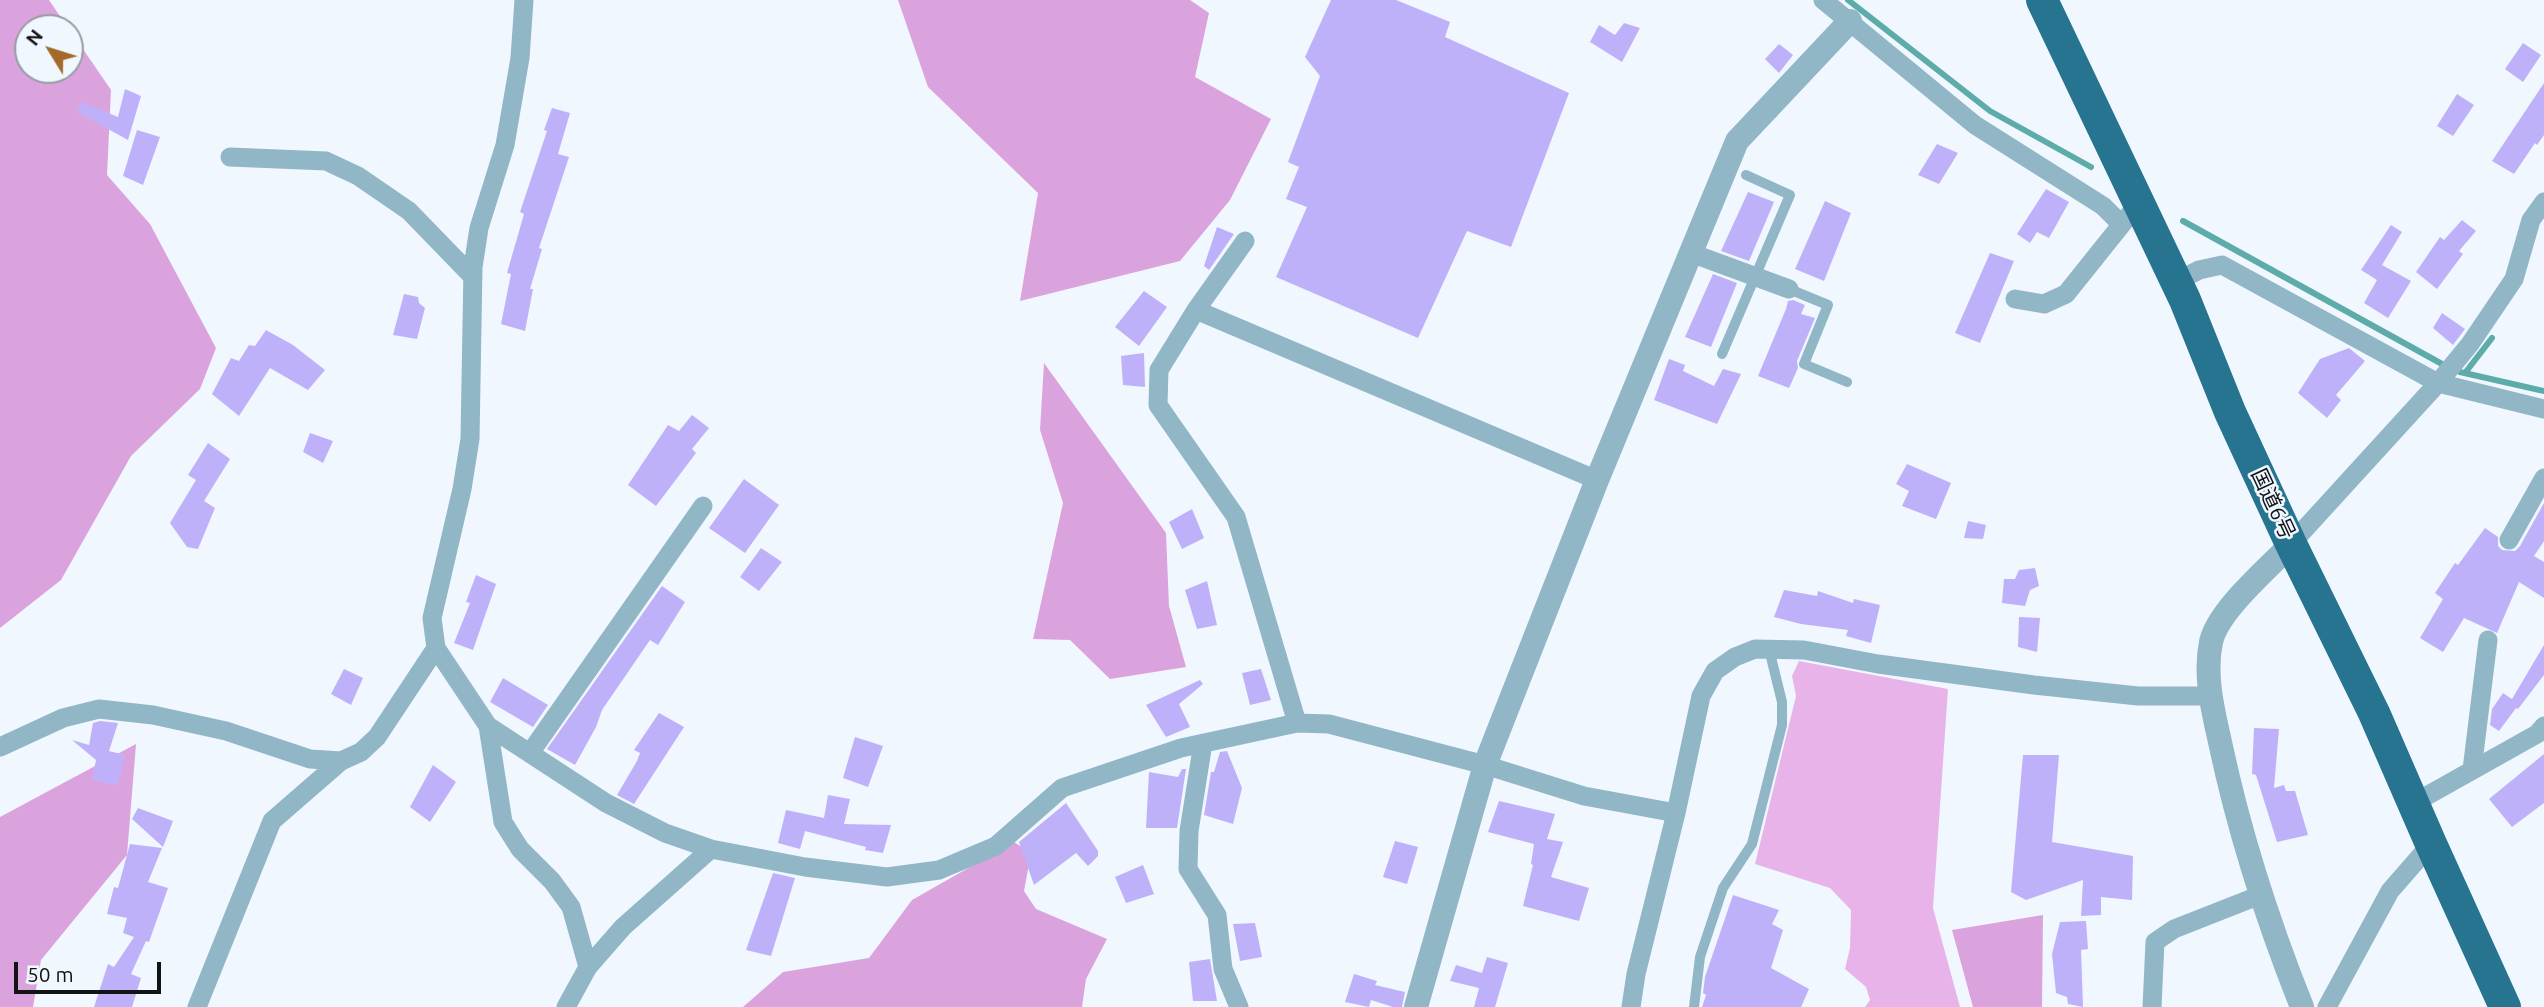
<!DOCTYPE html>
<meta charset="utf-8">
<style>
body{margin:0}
#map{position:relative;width:2544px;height:1007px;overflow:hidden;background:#f1f7ff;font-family:Ubuntu,sans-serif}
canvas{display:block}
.north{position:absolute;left:14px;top:14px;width:70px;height:70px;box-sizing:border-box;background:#f1f7ff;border:2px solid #979ca1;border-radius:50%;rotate:308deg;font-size:19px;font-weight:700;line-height:28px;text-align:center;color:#111315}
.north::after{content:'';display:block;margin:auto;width:24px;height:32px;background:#a46a2a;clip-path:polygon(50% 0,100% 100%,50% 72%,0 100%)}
.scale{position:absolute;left:14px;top:962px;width:147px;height:32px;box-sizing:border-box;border:4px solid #111315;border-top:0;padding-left:9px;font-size:21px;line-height:24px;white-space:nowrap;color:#111315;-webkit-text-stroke:5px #f1f7ff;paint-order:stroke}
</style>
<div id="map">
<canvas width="2544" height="1007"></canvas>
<div class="north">N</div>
<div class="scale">50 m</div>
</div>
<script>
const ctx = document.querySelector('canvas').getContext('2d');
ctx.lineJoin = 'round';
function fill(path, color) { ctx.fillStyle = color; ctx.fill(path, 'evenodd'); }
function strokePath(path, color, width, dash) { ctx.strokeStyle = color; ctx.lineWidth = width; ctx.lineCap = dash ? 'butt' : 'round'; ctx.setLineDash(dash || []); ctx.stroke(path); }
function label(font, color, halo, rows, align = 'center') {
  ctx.font = font + ' Ubuntu,"Noto Sans JP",sans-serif'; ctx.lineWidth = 5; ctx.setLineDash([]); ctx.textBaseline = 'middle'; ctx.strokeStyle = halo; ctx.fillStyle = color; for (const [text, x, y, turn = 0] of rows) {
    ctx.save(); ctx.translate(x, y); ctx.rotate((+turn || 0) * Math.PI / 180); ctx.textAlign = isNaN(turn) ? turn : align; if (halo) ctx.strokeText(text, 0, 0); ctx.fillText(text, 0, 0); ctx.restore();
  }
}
fill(new Path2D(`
 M1799,661L1948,689L1933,908L1960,1007H1865L1870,1000L1866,987L1845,969L1850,948L1851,910L1830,888L1755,864L1796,696L1792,676Z`), '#e7b3e9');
fill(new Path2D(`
 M0,0H49L68,28H28V70H70V30L111,90L107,175L150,224L216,348L200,389L131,456L61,580L0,628Z
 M898,0H1190L1209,13L1195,77L1271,119L1230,200L1180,261L1020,301L1038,193L928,87Z
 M1044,363L1166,533L1169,606L1186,667L1110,679L1070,640L1033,639L1063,503L1040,430Z
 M136,744L127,855L41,960L33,1007H0V817Z
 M1014,842L1031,853L1024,891L1036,909L1107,939L1086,979L1082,1007H743L783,972L869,958L912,900Z
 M2043,915L2042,1007H1973L1952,930Z`), '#dba3de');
strokePath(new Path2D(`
 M1848,0L1990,111L2091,167
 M2183,221L2442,364
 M2460,372L2544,391
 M2465,373L2492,338`), '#5daca9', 6);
fill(new Path2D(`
 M1331,0H1396L1450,22L1445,37L1569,93L1511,247L1467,231L1418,338L1276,277L1307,207L1286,199L1299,167L1288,162L1320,76L1305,57Z
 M1624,23L1640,28L1622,62L1590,42L1599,25L1615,35Z
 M2523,43L2541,55L2523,82L2505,69Z
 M1779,44L1793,55L1779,73L1765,59Z
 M2544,83V135L2537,145L2535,143L2514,174L2492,161Z
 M125,89L141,96L128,140L77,112L82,102L118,117Z
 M2457,94L2474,105L2453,136L2437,126Z
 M552,108L570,113L558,154L569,157L539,248L542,249L530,289H533L525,331L501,324L511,274L507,273L524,214L520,212L547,131L544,130Z
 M137,130L160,137L143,185L123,176Z
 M1937,144L1958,153L1939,184L1918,175Z
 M2046,189L2069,202L2049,238L2037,232L2030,243L2017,234Z
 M1748,192L1774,202L1749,261L1721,251Z
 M1825,201L1851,213L1824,281L1795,269Z
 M2462,220L2476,231L2459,251L2463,254L2437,289L2416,272L2440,237L2444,240Z
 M2391,225L2402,232L2382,265L2411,281L2388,318L2364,303L2377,280L2361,270Z
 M1217,227L1234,234L1209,270L1204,266Z
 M1990,253L2014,261L1980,343L1955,333Z
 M1713,274L1737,283L1711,347L1685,337Z
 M1144,291L1167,307L1139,346L1115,327Z
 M404,294L418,297L419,303L425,308L417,339L393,335Z
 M1793,300L1805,305L1801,314L1815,318L1797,361L1798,368L1789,388L1758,376L1786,309L1788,301Z
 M2442,313L2465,329L2453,345L2433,328Z
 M266,330L293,345L325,370L308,390L270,368L239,416L212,394L231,358L239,361L249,345L255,346Z
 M2349,348L2365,361L2336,395L2341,400L2327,418L2298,393L2320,359Z
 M1144,353L1145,387L1123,385L1121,356Z
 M1669,359L1685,365L1683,371L1714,386L1723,369L1741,374L1717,424L1654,400Z
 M692,415L709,428L692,449L696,453L656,506L628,485L668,425L679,431Z
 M310,433L333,441L323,463L303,452Z
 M208,443L230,459L204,501L215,508L198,549L187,547L170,523L196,480L188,475Z
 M1907,464L1951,483L1936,519L1902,506L1909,491L1896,484Z
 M744,479L779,505L745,553L709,528Z
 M2544,503V541L2534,556L2544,562V598L2519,582L2497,633L2464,618L2443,652L2420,638L2443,599L2435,593L2455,563L2458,565L2485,528L2498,537V546L2502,550L2515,551L2520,546Z
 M1192,509L1204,538L1182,549L1169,522Z
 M1968,521L1986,525L1983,539L1964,538Z
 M761,548L782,562L759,591L740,577Z
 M2035,568L2039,586L2030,590L2025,606L2002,603L2004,579H2015L2019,570Z
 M476,575L496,584L473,650L454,643L470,603L466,602Z
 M1207,581L1217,625L1197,629L1185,590Z
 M662,586L685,602L658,645L650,640L602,710L596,727L575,765L547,749Z
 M1784,590L1817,596L1818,591L1853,603L1854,599L1880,605L1871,643L1846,636L1848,630L1801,624L1774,617Z
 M2019,617L2040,618L2037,652L2018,647Z
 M2544,645V675L2518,709L2516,708L2499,731L2490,725L2492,709L2503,693L2512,699Z
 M344,669L363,678L351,705L331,694Z
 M1261,669L1271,700L1250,705L1242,673Z
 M503,678L548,705L533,727L490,702Z
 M1200,680L1203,684L1179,704L1190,727L1166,737L1146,705Z
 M659,713L684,727L634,804L617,795L637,761L640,753L634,750Z
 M100,721L118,723L109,751L125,755L118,785L92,780L96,760L72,740L89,745L93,723Z
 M2254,728L2279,729L2274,788L2284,785L2286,791H2295L2308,835L2277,842L2256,775L2252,774Z
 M855,737L883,746L868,787L843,778Z
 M1227,751L1242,788L1233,824L1204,815L1211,772H1214L1220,752Z
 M2544,754V803L2512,827L2489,799Z
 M2023,755H2059L2052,842L2133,856L2132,900L2101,897V915L2081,916L2083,880L2026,900L2011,892Z
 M433,765L456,782L430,822L410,807Z
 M1182,769H1186L1177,828H1146L1149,772L1178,777Z
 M828,795L850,799L844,824L891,825L883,853L865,850L866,847L805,831L800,849L778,843L786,810L824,818Z
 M1499,801L1555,814L1547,839L1563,842L1551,877L1589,888L1579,921L1523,906L1533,865L1531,864L1534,844L1488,832Z
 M1066,803L1098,851V856L1088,866L1076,853L1034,885L1019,842Z
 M138,808L173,821L163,847L132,819Z
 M1395,841L1418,847L1407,884L1383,877Z
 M130,844L162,848L148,882L168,888L149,942L146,941L131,974L141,978L132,1007H94L108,964L114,967L134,937L123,933L127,918L107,914L114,887L118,888Z
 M1143,865L1154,894L1126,903L1115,877Z
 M773,873L795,878L771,956L746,950Z
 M1733,895L1779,910L1772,924L1783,930L1771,968L1809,989L1801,1007H1702L1706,995L1703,993L1705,977Z
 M2086,921L2088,949L2081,950L2083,1007L2068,1004L2067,997L2056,993L2052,954L2060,922Z
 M1255,923L1262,957L1240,961L1233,924Z
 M1487,957L1508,963L1495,1007H1474L1479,988L1450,981L1456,965L1482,973Z
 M1210,959L1217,1001H1193L1189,962Z
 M1354,974L1377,981L1375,985L1405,992L1402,1007H1393L1371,1000L1369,1007L1345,1002Z`), '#beb1fa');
strokePath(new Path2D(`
 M1789,289L1828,305L1804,364L1847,382
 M1722,354L1790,195L1746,175
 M1694,1007L1700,957L1723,888L1752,844L1782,725V702L1769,649`), '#91b6c6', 10);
strokePath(new Path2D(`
 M524,0L520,58L505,145L479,228L473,267L470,439L462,489L432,618L436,648L488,726L606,803L665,833L711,849L805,867L887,877L939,870L996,846L1062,788L1181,748L1297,723L1329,724L1485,765L1584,796L1676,813
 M1823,0L1975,125L2103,206L2121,224
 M230,157L326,161L358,176L409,211L473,277
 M1245,241L1196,310L1159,370L1158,405L1236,517L1297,723
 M1691,253L1789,289
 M2176,282L2199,270L2222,265L2438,383L2544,409
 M2015,299L2044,304L2066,294L2130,214
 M1196,310L1597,480
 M2509,540L2544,478
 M2291,544L2438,383L2470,344L2514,279L2531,220L2544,202
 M488,726L503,822L520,849L552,881L571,907L588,967
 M1203,743L1189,831L1188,869L1217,915L1223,969L1239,1007
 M0,747L63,718L99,709L153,715L226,731L310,759L341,761L361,752L377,737L436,648
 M530,753L703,506
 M2472,770L2488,640
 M2414,803L2537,734L2544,726
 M197,1007L272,821L341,761
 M566,1007L588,967L623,927L711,849
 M1631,1007L1636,974L1676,813L1701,696L1715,671L1735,657L1755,649L1804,650L1878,664L2034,685L2138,696H2210
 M2152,1007L2155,942L2174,929L2263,894
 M2327,1007L2390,891L2431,844`), '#91b6c6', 19);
strokePath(new Path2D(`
 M2291,544C2268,569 2218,610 2211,642C2204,676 2213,710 2220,742C2239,832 2268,922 2302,1007
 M1416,1007L1485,765L1597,480L1737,141L1850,21`), '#91b6c6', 24);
strokePath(new Path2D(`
 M2042,0L2185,300L2230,412L2291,544L2374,713L2431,844L2505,1007`), '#26748f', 32);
label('21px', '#111315', '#f1f7ff', [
 ["国道6号",2273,504,65]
]);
</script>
